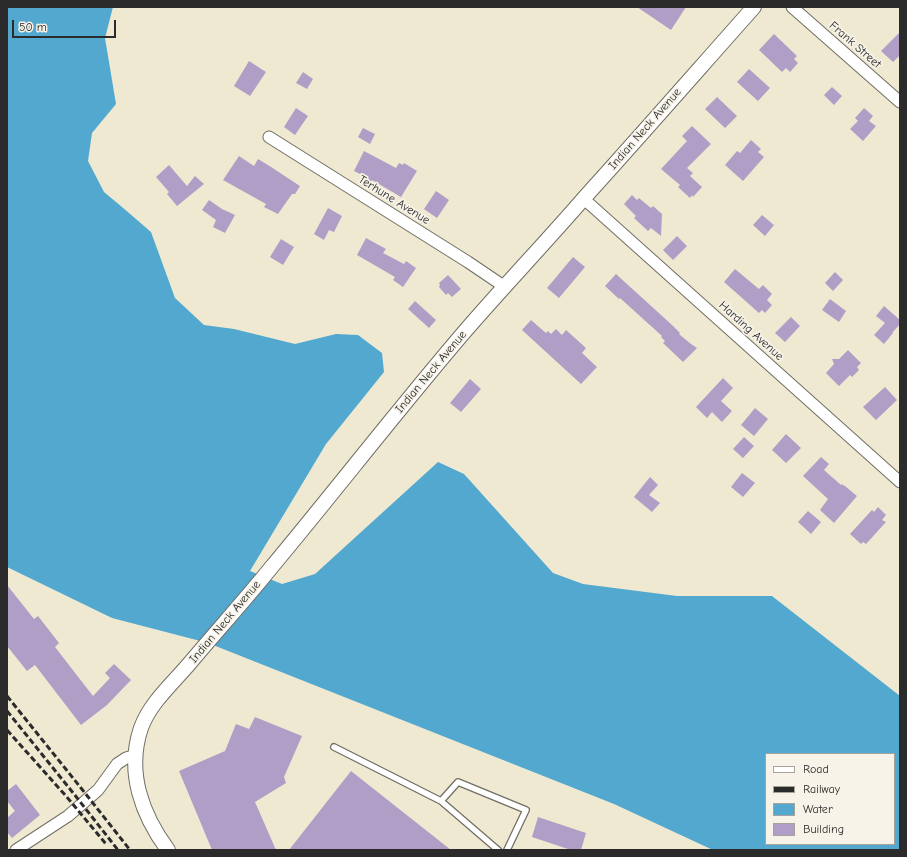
<!DOCTYPE html>
<style>
body{margin:0}
#map{position:relative;width:907px;height:857px;overflow:hidden;background:#f0e9d2;font-family:"Comic Neue",sans-serif}
canvas{display:block}
.frame{position:absolute;inset:0;border:8px solid #2b2b2b;pointer-events:none}
.legend{position:absolute;left:765px;top:753px;width:130px;height:92px;box-sizing:border-box;background:#f7f3e8;border:1px solid #a5a39c;margin:0;padding:5px 7px;list-style:none;font-size:12px;color:#2b2b2b}
.legend li{display:flex;align-items:center;gap:8px;height:20px}
.legend b{width:20px;border:1px solid #a5a39c}
.scale{position:absolute;left:12px;top:20px;width:104px;height:18px;box-sizing:border-box;border:2px solid #2b2b2b;border-top:0;padding-left:5px;font-size:12px;line-height:14px;white-space:nowrap;color:#2b2b2b;-webkit-text-stroke:3px #f7f3e8;paint-order:stroke}
</style>
<div id="map">
<canvas width="907" height="857"></canvas>
<div class="frame"></div>
<ul class="legend">
<li><b style="height:5px;background:#fff"></b>Road</li>
<li><b style="height:5px;background:#2b2b2b"></b>Railway</li>
<li><b style="height:11px;background:#52a8ce"></b>Water</li>
<li><b style="height:11px;background:#b09ec6"></b>Building</li>
</ul>
<div class="scale">50 m</div>
</div>
<script>
const ctx = document.querySelector('canvas').getContext('2d');
ctx.lineJoin = 'round';
function fill(path, color) { ctx.fillStyle = color; ctx.fill(path, 'evenodd'); }
function strokePath(path, color, width, dash) { ctx.strokeStyle = color; ctx.lineWidth = width; ctx.lineCap = dash ? 'butt' : 'round'; ctx.setLineDash(dash || []); ctx.stroke(path); }
function label(font, color, halo, rows, align = 'center') {
  ctx.font = font + ' "Comic Neue",sans-serif'; ctx.lineWidth = 3.5; ctx.setLineDash([]); ctx.textBaseline = 'middle'; ctx.strokeStyle = halo; ctx.fillStyle = color; for (const [text, x, y, turn = 0] of rows) {
    ctx.save(); ctx.translate(x, y); ctx.rotate((+turn || 0) * Math.PI / 180); ctx.textAlign = isNaN(turn) ? turn : align; if (halo) ctx.strokeText(text, 0, 0); ctx.fillText(text, 0, 0); ctx.restore();
  }
}
fill(new Path2D(`
 M7,7H113L105,38L116,104L92,133L88,161L104,192L122,207L151,232L175,298L204,325L234,329L295,344L336,334L358,335L382,353L384,372L326,444L250,571L282,584L315,574L438,462L464,474L553,573L583,584L677,596H772L900,696V850H713L614,804L208,643L112,618L7,567ZM766,754H894V844H766Z`), '#52a8ce');
fill(new Path2D(`
 M637,7H686L671,30Z
 M900,32V55L893,62L881,51Z
 M774,34L797,56L794,59L798,63L790,72L786,68L782,72L759,50Z
 M249,61L266,72L250,96L234,86Z
 M749,69L770,88L758,101L737,82Z
 M303,72L313,79L307,89L296,83Z
 M832,87L842,96L834,105L824,95Z
 M717,97L737,116L725,128L705,109Z
 M296,108L308,116L295,135L284,127Z
 M864,108L873,116L869,121L876,126L863,141L850,129L858,121L855,118Z
 M692,126L711,144L687,168L693,173L690,176L702,187L693,197L692,195L690,198L678,187L680,185L661,169L687,141L682,136Z
 M363,128L375,134L370,144L358,137Z
 M751,140L761,149L758,152L764,157L743,181L725,165L737,151L740,153Z
 M364,151L396,168L399,163L403,165L404,163L417,171L401,197L372,180L371,182L362,177V175L354,171Z
 M239,156L254,166L258,159L271,167L300,186L295,194H292L278,214L264,207L266,204L223,180Z
 M169,165L187,186L195,176L204,184L177,206L167,194L169,192L156,177Z
 M436,191L449,200L437,218L424,209Z
 M632,195L637,200L639,198L651,208L653,206L662,214L661,236L651,228L648,231L634,218L636,216L624,204Z
 M209,200L222,209L235,215L225,233L213,227L216,220L202,210Z
 M328,208L342,216L334,232L329,230L324,240L314,234Z
 M762,215L774,225L765,236L753,225Z
 M677,236L687,246L673,260L663,250Z
 M366,238L386,249L383,253L404,264L406,261L416,268L403,287L393,280L395,277L357,255Z
 M281,239L294,247L283,265L270,257Z
 M573,257L585,267L559,298L547,288Z
 M735,269L759,289L763,285L772,294L767,300L772,305L765,313L762,310L759,313L724,282Z
 M835,272L843,280L833,291L825,283Z
 M616,274L672,325L680,333L679,334L691,344L697,348L683,362L663,343L665,341L661,337L662,336L620,298L619,299L605,286Z
 M448,275L461,289L452,297L448,293L446,295L439,287L440,285L439,283Z
 M830,299L846,311L839,322L822,310Z
 M415,301L436,320L429,328L408,309Z
 M884,306L900,320V324L892,333H893L884,344L874,335L885,323L876,316Z
 M791,317L800,326L785,342L775,333Z
 M531,320L546,333L548,331L551,334L556,329L562,335L566,330L586,348L582,353L597,367L581,384L522,330Z
 M848,350L861,363L857,367L859,370L852,377L850,375L839,386L826,373L834,364L832,359H839Z
 M723,378L733,388L721,401L732,411L722,422L712,412L707,418L696,407Z
 M470,379L481,389L461,412L450,403Z
 M885,387L897,400L876,420L863,407Z
 M755,408L768,419L754,436L741,425Z
 M786,434L801,448L786,463L772,450Z
 M744,437L754,446L743,458L733,449Z
 M821,457L829,464L824,470L841,485V484L845,486L857,496L834,523L820,510L828,499L803,476Z
 M742,473L755,483L743,497L731,487Z
 M650,477L658,485L649,495L660,503L652,512L634,497Z
 M878,507L886,515L882,520L886,522L866,544L863,542L861,544L850,534L872,510L874,512Z
 M808,511L821,522L811,534L798,522Z
 M7,585L34,619L38,616L59,643L55,647L93,696L110,678L105,673L114,664L131,680L107,705L81,725L35,665L27,671L7,646Z
 M255,717L302,736L284,777L286,783L255,802L276,850H212L179,771L225,751L236,724L249,729Z
 M351,771L451,850H289Z
 M16,784L40,815L12,838L7,832V818L15,811L7,801V791Z
 M538,817L586,833L581,850H571L532,837Z`), '#b09ec6');
const service = new Path2D(`
 M334,747L441,801L498,850
 M441,801L458,782L526,810L507,850`);
const minor = new Path2D(`
 M792,7L900,102
 M269,137L468,262L505,287
 M584,199L900,482
 M16,850L68,816L98,790L117,764L126,758L136,755`);
const tertiary = new Path2D(`
 M168,850C142,815 126,772 141,728C150,703 172,684 189,664C216,632 244,601 270,569C336,490 399,408 466,330C505,285 546,242 585,197C642,134 698,70 754,7`);
strokePath(service, '#706e65', 8);
strokePath(minor, '#706e65', 13);
strokePath(tertiary, '#706e65', 16);
strokePath(service, '#fff', 5.5);
strokePath(minor, '#fff', 11);
strokePath(tertiary, '#fff', 14);
strokePath(new Path2D(`
 M7,696L81,788L130,850
 M7,711L74,794L118,850
 M7,730L66,796L106,844`), '#2b2b2b', 3, [6, 3]);
label('12px', '#2b2b2b', '#f7f3e8', [
 ["Frank Street",855,45,41],
 ["Indian Neck Avenue",645,129,-49],
 ["Terhune Avenue",394,200,32],
 ["Harding Avenue",751,331,42],
 ["Indian Neck Avenue",431,372,-50],
 ["Indian Neck Avenue",225,622,-50]
]);
</script>
